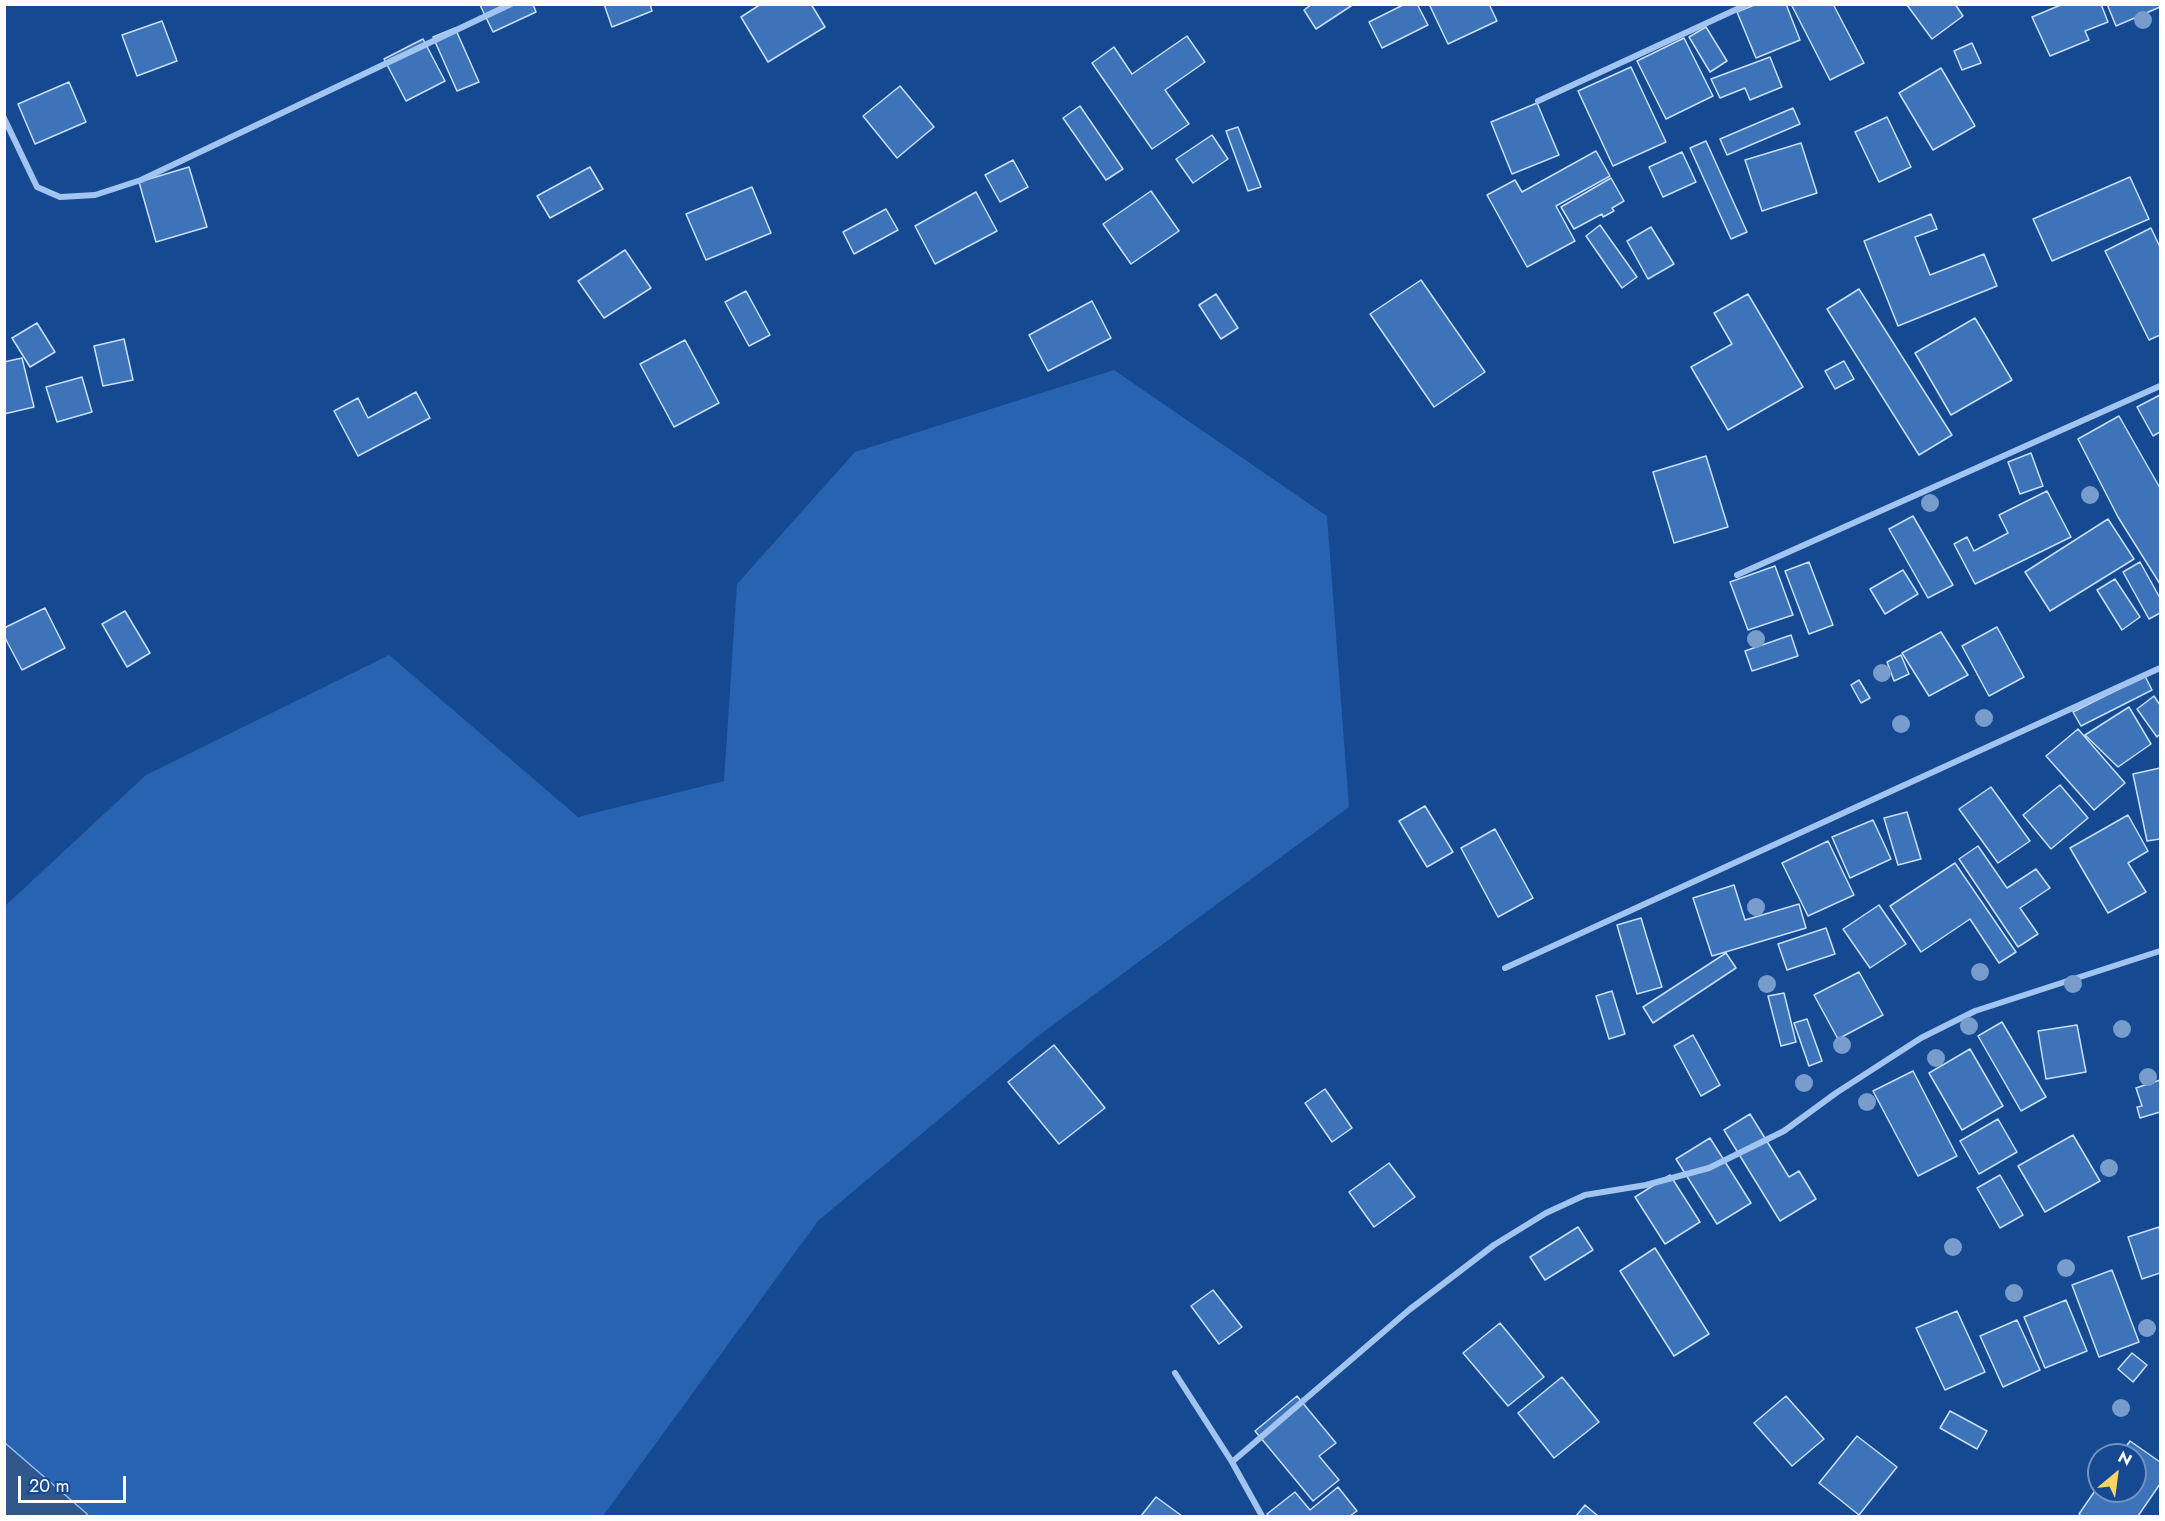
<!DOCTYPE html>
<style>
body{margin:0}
#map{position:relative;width:2165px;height:1521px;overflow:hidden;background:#154991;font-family:Jost,sans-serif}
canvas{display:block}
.frame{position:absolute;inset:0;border:6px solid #fff;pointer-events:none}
.north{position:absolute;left:2087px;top:1443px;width:60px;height:60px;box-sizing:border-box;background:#154991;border:2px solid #7392bd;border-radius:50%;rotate:29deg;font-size:16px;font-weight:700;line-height:24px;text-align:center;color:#fff}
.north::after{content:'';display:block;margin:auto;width:21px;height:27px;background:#ffd462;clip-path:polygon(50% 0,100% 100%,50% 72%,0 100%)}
.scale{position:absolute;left:18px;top:1476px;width:108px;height:27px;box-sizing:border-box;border:3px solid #fff;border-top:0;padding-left:8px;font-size:18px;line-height:21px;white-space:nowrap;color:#fff;-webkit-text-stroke:4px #154991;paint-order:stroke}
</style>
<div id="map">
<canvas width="2165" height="1521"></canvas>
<div class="frame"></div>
<div class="north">N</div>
<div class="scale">20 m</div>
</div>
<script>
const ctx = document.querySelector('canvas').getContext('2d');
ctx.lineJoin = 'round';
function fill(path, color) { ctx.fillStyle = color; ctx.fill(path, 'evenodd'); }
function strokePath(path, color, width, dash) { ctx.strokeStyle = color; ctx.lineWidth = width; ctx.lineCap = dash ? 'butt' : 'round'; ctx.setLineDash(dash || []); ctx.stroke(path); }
fill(new Path2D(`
 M1114,370L1327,516L1349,807L1038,1036L818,1221L603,1516H88L86,1513L5,1443V906L146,775L389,655L578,817L724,781L737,584L855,452Z`), '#2763b0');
const water = new Path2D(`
 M5,1443L86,1513L88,1516H5Z`);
fill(water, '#30578c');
strokePath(water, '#94bff4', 1.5);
const building = new Path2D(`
 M533,4L536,12L493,32L480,5Z
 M604,4H650L652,11L612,27Z
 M761,4H811L825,27L768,62L741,17Z
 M1312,4H1354L1316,29L1304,10Z
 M1405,4H1417L1428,25L1382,48L1369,22Z
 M1429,4H1489L1497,21L1448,44Z
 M1757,4H1786L1800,40L1756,58L1737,12Z
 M1791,4H1833L1864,63L1830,80Z
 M1955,4L1963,16L1932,39L1907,5Z
 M2063,4H2101L2108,22L2085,31L2089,40L2050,56L2032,17Z
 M2107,4H2158L2160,7L2116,26Z
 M162,21L177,61L137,76L122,35Z
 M1706,27L1727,61L1710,72L1689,37Z
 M455,28L479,82L457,91L433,37Z
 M1187,36L1205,62L1165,90L1189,124L1152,149L1092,63L1114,47L1132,74Z
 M1684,38L1713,96L1666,119L1637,61Z
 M423,39L445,81L406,101L384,59Z
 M1972,43L1981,63L1962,70L1954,51Z
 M1770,57L1782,87L1750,100L1745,88L1720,98L1711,79Z
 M1631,67L1666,142L1613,166L1578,91Z
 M1941,68L1975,126L1933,150L1899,93Z
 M69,82L86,122L35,144L18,104Z
 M900,86L934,127L897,158L863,116Z
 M1537,103L1559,155L1512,174L1491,122Z
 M1080,106L1123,169L1106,180L1063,118Z
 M1793,108L1800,124L1727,155L1720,139Z
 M1887,117L1911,167L1879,182L1855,132Z
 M1238,127L1261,187L1248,191L1226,131Z
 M1212,135L1228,159L1193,183L1176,159Z
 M1706,141L1747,232L1731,239L1690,148Z
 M1801,143L1817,193L1762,211L1745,160Z
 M1596,151L1610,176L1556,206L1575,241L1527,267L1487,195L1515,180L1522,192Z
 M1682,152L1696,182L1663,197L1649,167Z
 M1013,160L1028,187L1000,202L985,175Z
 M189,167L207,227L156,242L139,182Z
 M590,167L603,189L550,218L537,196Z
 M2130,177L2149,219L2052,261L2033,219Z
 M1611,178L1624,201L1612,208L1614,211L1603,217L1602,214L1574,229L1561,207Z
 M752,187L771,233L706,260L686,214Z
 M1151,191L1179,231L1131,264L1103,224Z
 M976,192L997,231L935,264L915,226Z
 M886,209L898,230L854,254L843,232Z
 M1931,214L1937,229L1915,237L1930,275L1984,254L1997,286L1898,326L1864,241Z
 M1600,225L1637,277L1622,288L1586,236Z
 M1651,227L1674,264L1648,279L1627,241Z
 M2151,228L2160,247V335L2149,340L2105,251Z
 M625,250L651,288L604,318L578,281Z
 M1421,280L1485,372L1434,407L1370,314Z
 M1859,289L1952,435L1919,455L1827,309Z
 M746,291L770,335L749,346L725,302Z
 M1216,294L1238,328L1221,339L1199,305Z
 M1748,294L1803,387L1728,430L1691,367L1732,344L1714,313Z
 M1092,301L1111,338L1048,371L1029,335Z
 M1975,318L2012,380L1951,415L1915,353Z
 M37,323L55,352L30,367L12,338Z
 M124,339L133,380L103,386L94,346Z
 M685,340L719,403L674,427L640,364Z
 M22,358L34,407L4,414V362Z
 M1844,361L1854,379L1835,389L1825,371Z
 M82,377L92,412L57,422L46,387Z
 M416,392L430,418L358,456L334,411L358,398L368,418Z
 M2160,395V432L2153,436L2137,407Z
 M2119,416L2160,488V584L2118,517L2078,439Z
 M2031,453L2043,486L2020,494L2008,462Z
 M1706,456L1728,527L1674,543L1653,472Z
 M2047,491L2071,537L1975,584L1954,544L1967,537L1974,551L2008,533L1999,515Z
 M1913,516L1953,585L1928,598L1889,529Z
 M2108,519L2134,559L2050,611L2025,572Z
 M1809,562L1833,625L1809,634L1785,571Z
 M2140,562L2160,598V613L2149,619L2123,572Z
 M1775,566L1793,615L1748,630L1730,582Z
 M1903,570L1918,594L1885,614L1870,589Z
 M2115,579L2140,617L2122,630L2097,590Z
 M45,608L65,648L22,670L4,636V628Z
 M125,611L150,653L127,667L102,624Z
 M1997,627L2024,677L1989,696L1962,646Z
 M1941,632L1968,675L1929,696L1902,653Z
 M1791,635L1798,656L1752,671L1745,651Z
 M1901,655L1909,674L1894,681L1887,662Z
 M2145,676L2152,690L2081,726L2073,712Z
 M1859,680L1870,698L1861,703L1851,685Z
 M2154,696L2160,705V734L2157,737L2137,709Z
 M2129,707L2151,744L2118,767L2085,735Z
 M2078,729L2125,783L2094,810L2046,756Z
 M2160,768V839L2147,841L2133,774Z
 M2060,785L2088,818L2051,849L2023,815Z
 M1991,787L2030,841L1998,863L1959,809Z
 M1425,806L1453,852L1427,867L1399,821Z
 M1907,812L1921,859L1898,865L1884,818Z
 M2128,815L2148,851L2128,863L2146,892L2108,913L2070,848Z
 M1873,820L1891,859L1850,878L1832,837Z
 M1495,829L1533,898L1498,917L1461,848Z
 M1828,841L1854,895L1808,916L1782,863Z
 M1978,846L2007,888L2036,869L2050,888L2020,908L2038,934L2018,947L1959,859Z
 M1955,863L2016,952L1999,963L1970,919L1921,952L1890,906Z
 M1734,885L1745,920L1799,904L1806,928L1712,956L1693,898Z
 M1879,905L1906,944L1870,968L1843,929Z
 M1641,918L1662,987L1637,994L1617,925Z
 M1826,928L1835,954L1787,970L1778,944Z
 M1726,953L1736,968L1653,1023L1643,1007Z
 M1859,972L1883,1015L1838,1039L1814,995Z
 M1612,991L1625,1034L1609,1039L1596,996Z
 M1784,993L1796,1042L1781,1046L1768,996Z
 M1807,1019L1822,1061L1809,1066L1794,1023Z
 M2002,1022L2046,1097L2021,1111L1978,1036Z
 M2077,1025L2086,1072L2046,1079L2038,1031Z
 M1693,1035L1720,1085L1701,1096L1674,1046Z
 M1054,1045L1105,1108L1059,1144L1008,1082Z
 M1970,1049L2003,1106L1962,1130L1929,1073Z
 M1913,1071L1957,1156L1918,1176L1873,1091Z
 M2160,1080V1112L2140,1118L2137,1107L2142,1106L2136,1088Z
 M1325,1089L1352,1128L1332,1142L1305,1103Z
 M1750,1114L1789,1177L1799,1171L1816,1199L1780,1221L1724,1130Z
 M1998,1119L2017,1152L1979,1174L1960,1141Z
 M2073,1135L2100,1181L2045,1212L2018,1166Z
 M1710,1138L1751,1203L1717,1224L1676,1159Z
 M1389,1163L1415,1197L1374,1227L1349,1192Z
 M1670,1175L1700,1222L1665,1244L1635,1197Z
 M2000,1175L2023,1215L2000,1228L1977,1188Z
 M1578,1227L1593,1250L1545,1280L1530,1257Z
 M2159,1227L2160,1233V1273L2142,1279L2128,1237Z
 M1655,1248L1709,1334L1674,1356L1620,1271Z
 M2112,1270L2139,1342L2099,1357L2072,1285Z
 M1213,1290L1242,1327L1219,1344L1191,1306Z
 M2066,1300L2087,1351L2045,1368L2024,1317Z
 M1957,1311L1985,1372L1945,1390L1916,1328Z
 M2017,1320L2040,1370L2003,1387L1980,1336Z
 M1500,1323L1544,1377L1508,1406L1463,1353Z
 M2132,1353L2147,1365L2133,1382L2118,1369Z
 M1562,1377L1599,1422L1554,1458L1518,1413Z
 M1297,1396L1336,1443L1319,1456L1339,1480L1313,1501L1255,1431Z
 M1786,1396L1824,1439L1792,1466L1754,1423Z
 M1950,1411L1987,1431L1977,1449L1940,1428Z
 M1857,1436L1897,1467L1859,1515L1819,1483Z
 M2130,1441L2160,1462V1484L2138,1516H2082L2079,1514L2099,1485V1491H2135V1455H2120Z
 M1338,1487L1357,1511L1350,1516H1269L1267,1514L1295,1492L1310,1510Z
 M1156,1497L1182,1516H1141Z
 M1585,1505L1598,1516H1576Z`);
fill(building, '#3d73b9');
strokePath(building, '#c9dffc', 1.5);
strokePath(new Path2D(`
 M1538,101L1748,4
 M4,118L37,187L60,197L95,195L141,180L511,4
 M1737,575L2160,386
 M1505,968L2160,668
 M1175,1373L1232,1462L1262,1516
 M1232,1462L1409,1310L1494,1245L1546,1213L1585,1195L1646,1185L1709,1168L1784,1131L1836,1093L1921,1038L1975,1011L2160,951`), '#a2c4f1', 6);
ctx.fillStyle = '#789ccc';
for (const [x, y] of [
 [2143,20],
 [2090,495],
 [1930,503],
 [1756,639],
 [1882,673],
 [1984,718],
 [1901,724],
 [1756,907],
 [1980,972],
 [1767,984],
 [2073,984],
 [1969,1026],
 [2122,1029],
 [1842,1045],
 [1936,1058],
 [2148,1077],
 [1804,1083],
 [1867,1102],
 [2109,1168],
 [1953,1247],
 [2066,1268],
 [2014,1293],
 [2147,1328],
 [2121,1408]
]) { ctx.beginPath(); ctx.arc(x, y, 9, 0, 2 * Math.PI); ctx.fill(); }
</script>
